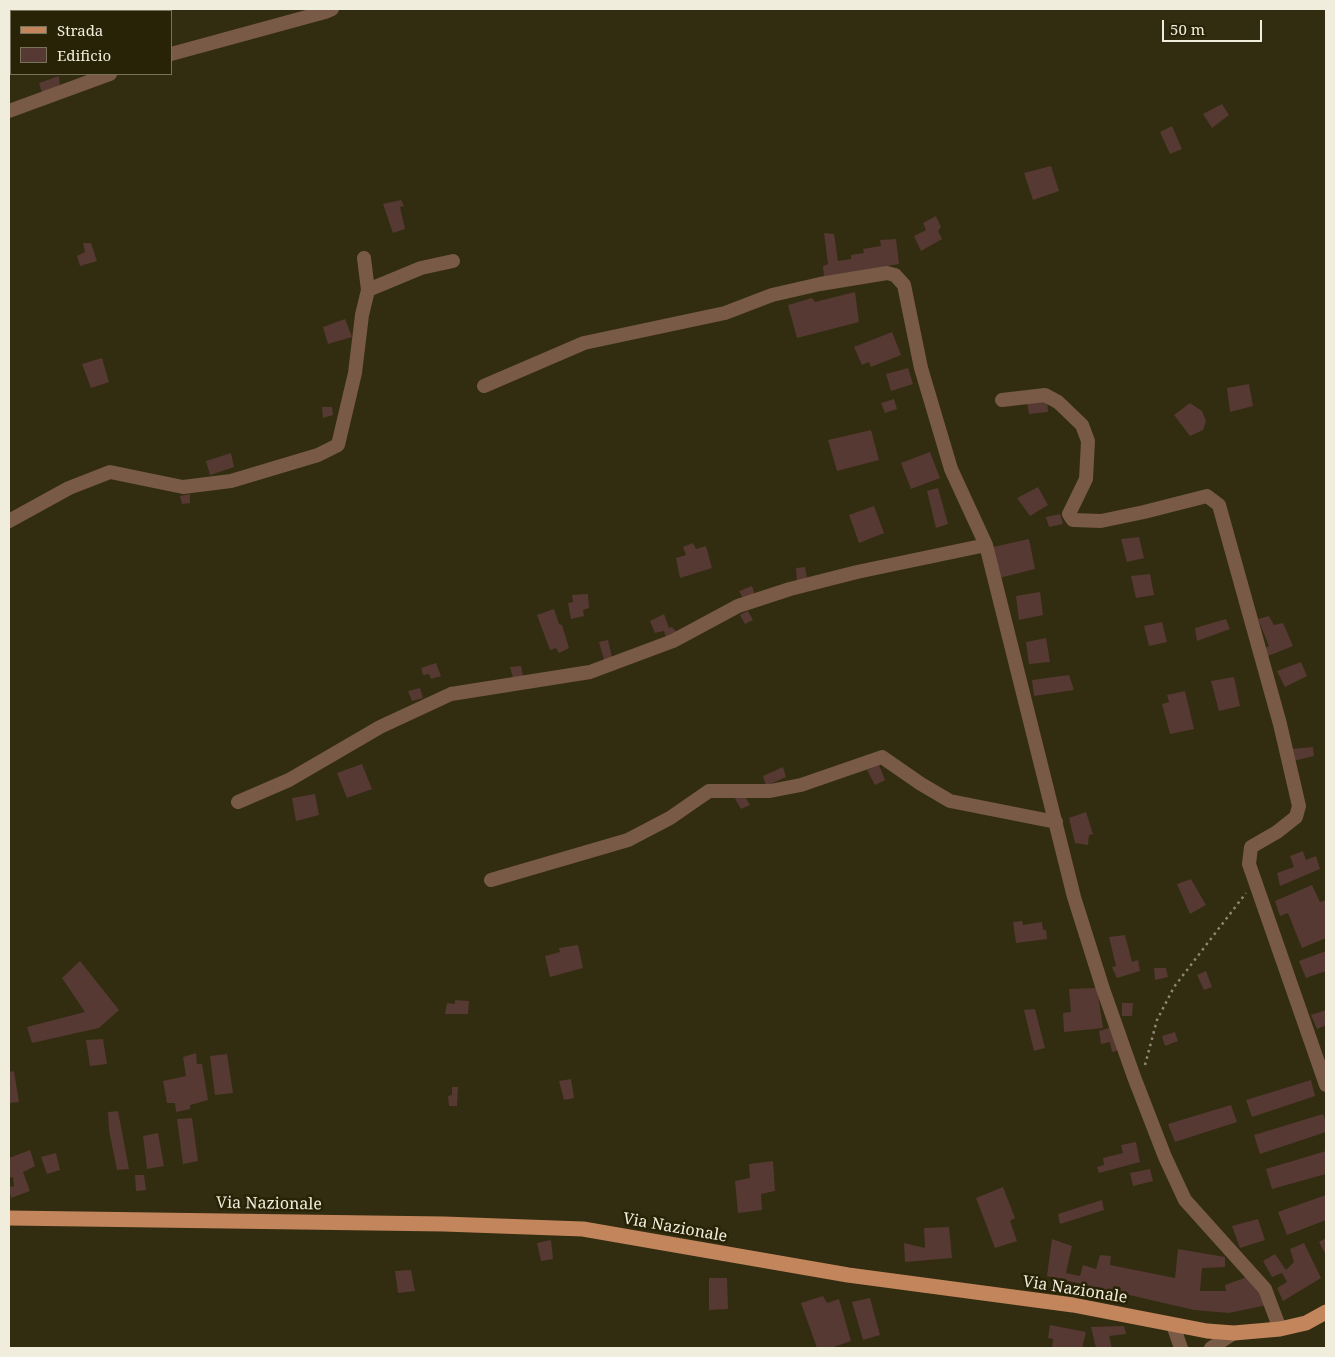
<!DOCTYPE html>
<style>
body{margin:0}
#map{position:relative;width:1335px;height:1357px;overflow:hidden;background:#322c10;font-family:"Noto Serif",serif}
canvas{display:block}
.frame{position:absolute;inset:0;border:10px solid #f1eddd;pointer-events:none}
.legend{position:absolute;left:10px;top:10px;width:162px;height:65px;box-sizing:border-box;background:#282206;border:1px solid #78735c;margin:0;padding:6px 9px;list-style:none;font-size:15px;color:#f1eddd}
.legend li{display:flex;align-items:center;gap:10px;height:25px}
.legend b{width:25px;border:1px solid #78735c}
.scale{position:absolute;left:1162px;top:20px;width:100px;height:22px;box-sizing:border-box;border:2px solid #f1eddd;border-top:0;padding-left:6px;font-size:15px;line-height:18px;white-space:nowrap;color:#f1eddd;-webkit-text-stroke:4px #282206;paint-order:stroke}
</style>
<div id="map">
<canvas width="1335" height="1357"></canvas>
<div class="frame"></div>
<ul class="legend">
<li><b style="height:6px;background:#c3855c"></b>Strada</li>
<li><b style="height:14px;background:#563933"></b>Edificio</li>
</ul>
<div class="scale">50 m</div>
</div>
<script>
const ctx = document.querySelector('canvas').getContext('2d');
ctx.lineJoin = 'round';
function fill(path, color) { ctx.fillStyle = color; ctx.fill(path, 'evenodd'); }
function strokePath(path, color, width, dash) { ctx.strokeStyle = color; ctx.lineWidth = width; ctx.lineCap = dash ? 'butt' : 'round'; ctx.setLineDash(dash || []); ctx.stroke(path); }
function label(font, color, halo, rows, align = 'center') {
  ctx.font = font + ' "Noto Serif",serif'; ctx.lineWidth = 5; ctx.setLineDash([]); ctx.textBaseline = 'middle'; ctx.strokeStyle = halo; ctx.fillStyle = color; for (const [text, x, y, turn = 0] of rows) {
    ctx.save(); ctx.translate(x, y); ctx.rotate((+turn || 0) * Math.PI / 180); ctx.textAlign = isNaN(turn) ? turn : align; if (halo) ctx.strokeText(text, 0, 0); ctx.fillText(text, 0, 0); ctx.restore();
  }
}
fill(new Path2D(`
 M59,76L60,86L42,93L39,83Z
 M1222,104L1229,115L1212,128L1203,114Z
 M1172,126L1182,149L1170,154L1160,132Z
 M1051,166L1059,191L1033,200L1024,173Z
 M401,200L404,206L400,207L405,229L393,233L383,204Z
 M936,216L941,227L938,231L942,239L921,251L914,236L926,230L923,223Z
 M824,233L834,234L838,261L851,259V255L864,253L863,249L881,246L880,240L896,239L899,264L824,277L823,266L828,264Z
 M83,243H91L97,261L80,266L77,256L85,252Z
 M855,292L859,322L797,338L788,305L812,298L815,302Z
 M345,319L352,337L328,344L323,327Z
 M892,332L901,355L871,367L869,362L862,365L854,347Z
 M102,358L109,382L91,388L82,364Z
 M908,368L913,384L891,391L886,374Z
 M1249,384L1253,406L1230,412L1227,388Z
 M894,399L897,409L885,413L881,403Z
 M1047,399L1048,412L1029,414L1027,402Z
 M1190,403L1202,411L1206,421L1203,430L1190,436L1174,415Z
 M322,407H332L333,415L323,418Z
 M871,430L879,460L837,471L828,440Z
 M930,452L940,478L911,489L901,463Z
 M231,453L234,467L210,475L206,461Z
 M1038,487L1048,505L1030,516L1017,498Z
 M938,488L948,524L936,528L927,491Z
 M190,494V503L182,504L180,496Z
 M874,506L884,533L859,543L849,515Z
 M1060,514L1063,524L1049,527L1046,517Z
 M1139,537L1144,558L1127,562L1121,539Z
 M1029,539L1035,569L999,578L993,547Z
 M693,543L696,549L706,546L712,568L680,578L676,558L686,555L683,547Z
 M805,567L807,578L797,582L796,568Z
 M1150,574L1154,595L1136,598L1131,576Z
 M752,586L755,595L744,600L739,591Z
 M1040,592L1043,615L1019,620L1016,596Z
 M588,594L589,608L583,610L584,616L571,619L568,603L573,602L572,595Z
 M554,609L559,624L562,625L569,648L559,653L556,648L550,650L537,615Z
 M748,611L753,620L745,624L740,615Z
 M664,614L669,628L672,627L677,633L666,637L664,631L655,633L650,621Z
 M1269,616L1274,625L1283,623L1293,646L1268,656L1265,648L1269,646L1258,619Z
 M1226,619L1230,629L1197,641L1195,628Z
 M1162,622L1167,642L1149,646L1144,626Z
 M1046,638L1050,662L1029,664L1026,642Z
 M608,640L612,657L604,660L599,642Z
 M1301,662L1307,676L1285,687L1277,671Z
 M436,663L441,676L431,679L429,674L423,675L421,668Z
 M521,666L523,676L513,678L510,667Z
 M1069,675L1074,690L1034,696L1032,680Z
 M1234,677L1240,706L1219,711L1211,681Z
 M420,688L423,698L412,701L408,691Z
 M1185,691L1194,729L1170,734L1162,704L1169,702L1167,695Z
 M1313,747L1314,756L1293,761L1292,749Z
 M362,764L372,789L347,798L337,773Z
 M879,765L885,780L875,785L867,770Z
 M783,767L786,777L766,786L763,776Z
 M315,794L319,815L296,821L292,798Z
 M744,795L750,805L741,809L735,799Z
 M1086,812L1093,834L1089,835L1088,845L1075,843L1069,818Z
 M1303,851L1306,860L1316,856L1320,869L1280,886L1277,873L1294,867L1290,856Z
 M1191,879L1206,905L1190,914L1177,884Z
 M1312,885L1320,902L1326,900V938L1302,948L1288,913L1280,916L1275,901Z
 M1022,921L1023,925L1042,922L1043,930H1046L1047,939L1016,943L1013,922Z
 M1125,935L1132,962L1138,960L1140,971L1117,978L1112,967L1116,966L1109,937Z
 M578,945L583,968L550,977L545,956L560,952L559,948Z
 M1326,951V971L1306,978L1299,961Z
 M80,961L119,1010L99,1028L32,1043L27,1027L85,1012L62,978Z
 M1154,968H1166L1168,977L1155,980Z
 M1206,971L1212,987L1204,990L1197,975Z
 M1097,988L1103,1028L1064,1032L1063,1013L1071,1012L1069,989Z
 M455,1000L469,1001L468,1014H445L447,1003L455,1004Z
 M1122,1003H1133L1132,1016H1122Z
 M1035,1009L1045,1048L1034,1051L1024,1010Z
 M1326,1010V1025L1317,1029L1311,1015Z
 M1112,1027L1120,1050L1112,1052L1110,1042L1101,1044L1099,1031Z
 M1175,1032L1178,1041L1165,1046L1162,1036Z
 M103,1039L107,1064L90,1066L86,1040Z
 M196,1053L197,1064H202L208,1100L190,1105V1109L176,1112L175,1103H167L163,1081L186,1076L183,1057Z
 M227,1054L233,1093L215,1095L210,1056Z
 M14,1071L19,1102L9,1103V1072Z
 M571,1079L574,1098L564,1100L559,1081Z
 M1311,1080L1315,1096L1252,1117L1246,1100Z
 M452,1087H458L457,1106H449L448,1096L452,1095Z
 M1231,1105L1237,1122L1175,1142L1168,1124Z
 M118,1111L129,1169L117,1170L109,1130L108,1112Z
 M1323,1114L1326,1122V1132L1260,1154L1254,1135Z
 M192,1118L198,1161L183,1164L177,1119Z
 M158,1133L164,1166L147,1169L143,1136Z
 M1136,1142L1140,1162L1099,1173L1097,1167L1104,1165L1103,1158L1123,1153L1121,1145Z
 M30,1150L35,1166L23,1172L30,1191L11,1198L9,1187L14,1186L13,1177L9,1178V1158Z
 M1326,1151V1174L1272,1189L1266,1169Z
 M56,1153L60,1170L47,1174L41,1157Z
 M773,1161L775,1191L761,1194L762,1210L738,1213L735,1181L750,1178L749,1164Z
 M1150,1169L1153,1181L1133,1186L1130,1173Z
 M135,1175H144L146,1190L136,1191Z
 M1003,1187L1015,1218L1010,1221L1017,1241L995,1248L976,1198Z
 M1326,1195V1220L1287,1235L1278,1212Z
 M1102,1200L1104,1210L1060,1224L1058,1214Z
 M1258,1219L1265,1240L1240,1248L1232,1226Z
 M949,1227L952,1258L905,1262L904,1243L925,1248L924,1228Z
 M1326,1238V1255L1319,1242Z
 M1052,1239L1072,1246L1066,1273L1080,1276L1083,1265L1096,1269L1100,1255L1111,1256L1110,1265L1175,1278L1178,1249L1225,1257V1267L1202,1268L1200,1291H1226L1225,1285L1250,1276L1267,1305L1229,1313L1194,1310L1047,1276Z
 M551,1240L553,1259L541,1261L537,1243Z
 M1304,1243L1321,1278L1283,1301L1277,1288L1287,1282L1282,1273L1272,1277L1263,1261L1275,1254L1286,1270L1294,1262L1290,1249Z
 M411,1270L415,1291L398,1293L395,1271Z
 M709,1278H727L728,1309L709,1310Z
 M823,1296L827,1303L839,1299L851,1341L831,1348H817L801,1303Z
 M870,1298L880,1335L863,1340L852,1302Z
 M1050,1325L1086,1332L1082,1348H1052L1053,1339L1048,1338Z
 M1124,1326L1126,1334L1109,1336L1112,1348H1096L1091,1327Z`), '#563933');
strokePath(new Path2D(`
 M1145,1065L1157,1020L1174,987L1246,893`), '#8d8872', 2.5, [2.5, 4]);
strokePath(new Path2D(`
 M171,54L325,12L332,9
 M9,111L110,74
 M364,258L368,290
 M484,386L584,343L725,313L772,295L820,284L887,273L895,275L904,285L921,368L951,469L986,545L1074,897L1103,989L1134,1077L1165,1157L1185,1200L1265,1289L1280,1329
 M1002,400L1045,395L1058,402L1082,425L1088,441L1086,479L1069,514L1073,520L1101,521L1144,512L1207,496L1219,505L1280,724L1299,806L1296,817L1277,832L1251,847L1249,864L1326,1085
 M9,521L69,488L110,472L183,487L231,481L318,455L338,445L355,373L362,315L368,290L421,268L453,261
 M238,802L289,780L380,727L451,694L590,672L673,641L738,606L790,589L857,572L986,545
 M491,880L628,840L670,818L709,791H770L801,785L882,757L921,784L950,801L1056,822
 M1173,1325L1181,1348
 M1211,1348L1234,1333`), '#785a46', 14);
strokePath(new Path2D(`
 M9,1218L444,1224L583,1229L848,1275L1073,1305L1207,1331L1234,1333L1280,1329L1306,1323L1326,1312`), '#c3855c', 15);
label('16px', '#f1eddd', '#282206', [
 ["Via Nazionale",269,1204,1],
 ["Via Nazionale",675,1228,10],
 ["Via Nazionale",1075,1290,9]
]);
</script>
